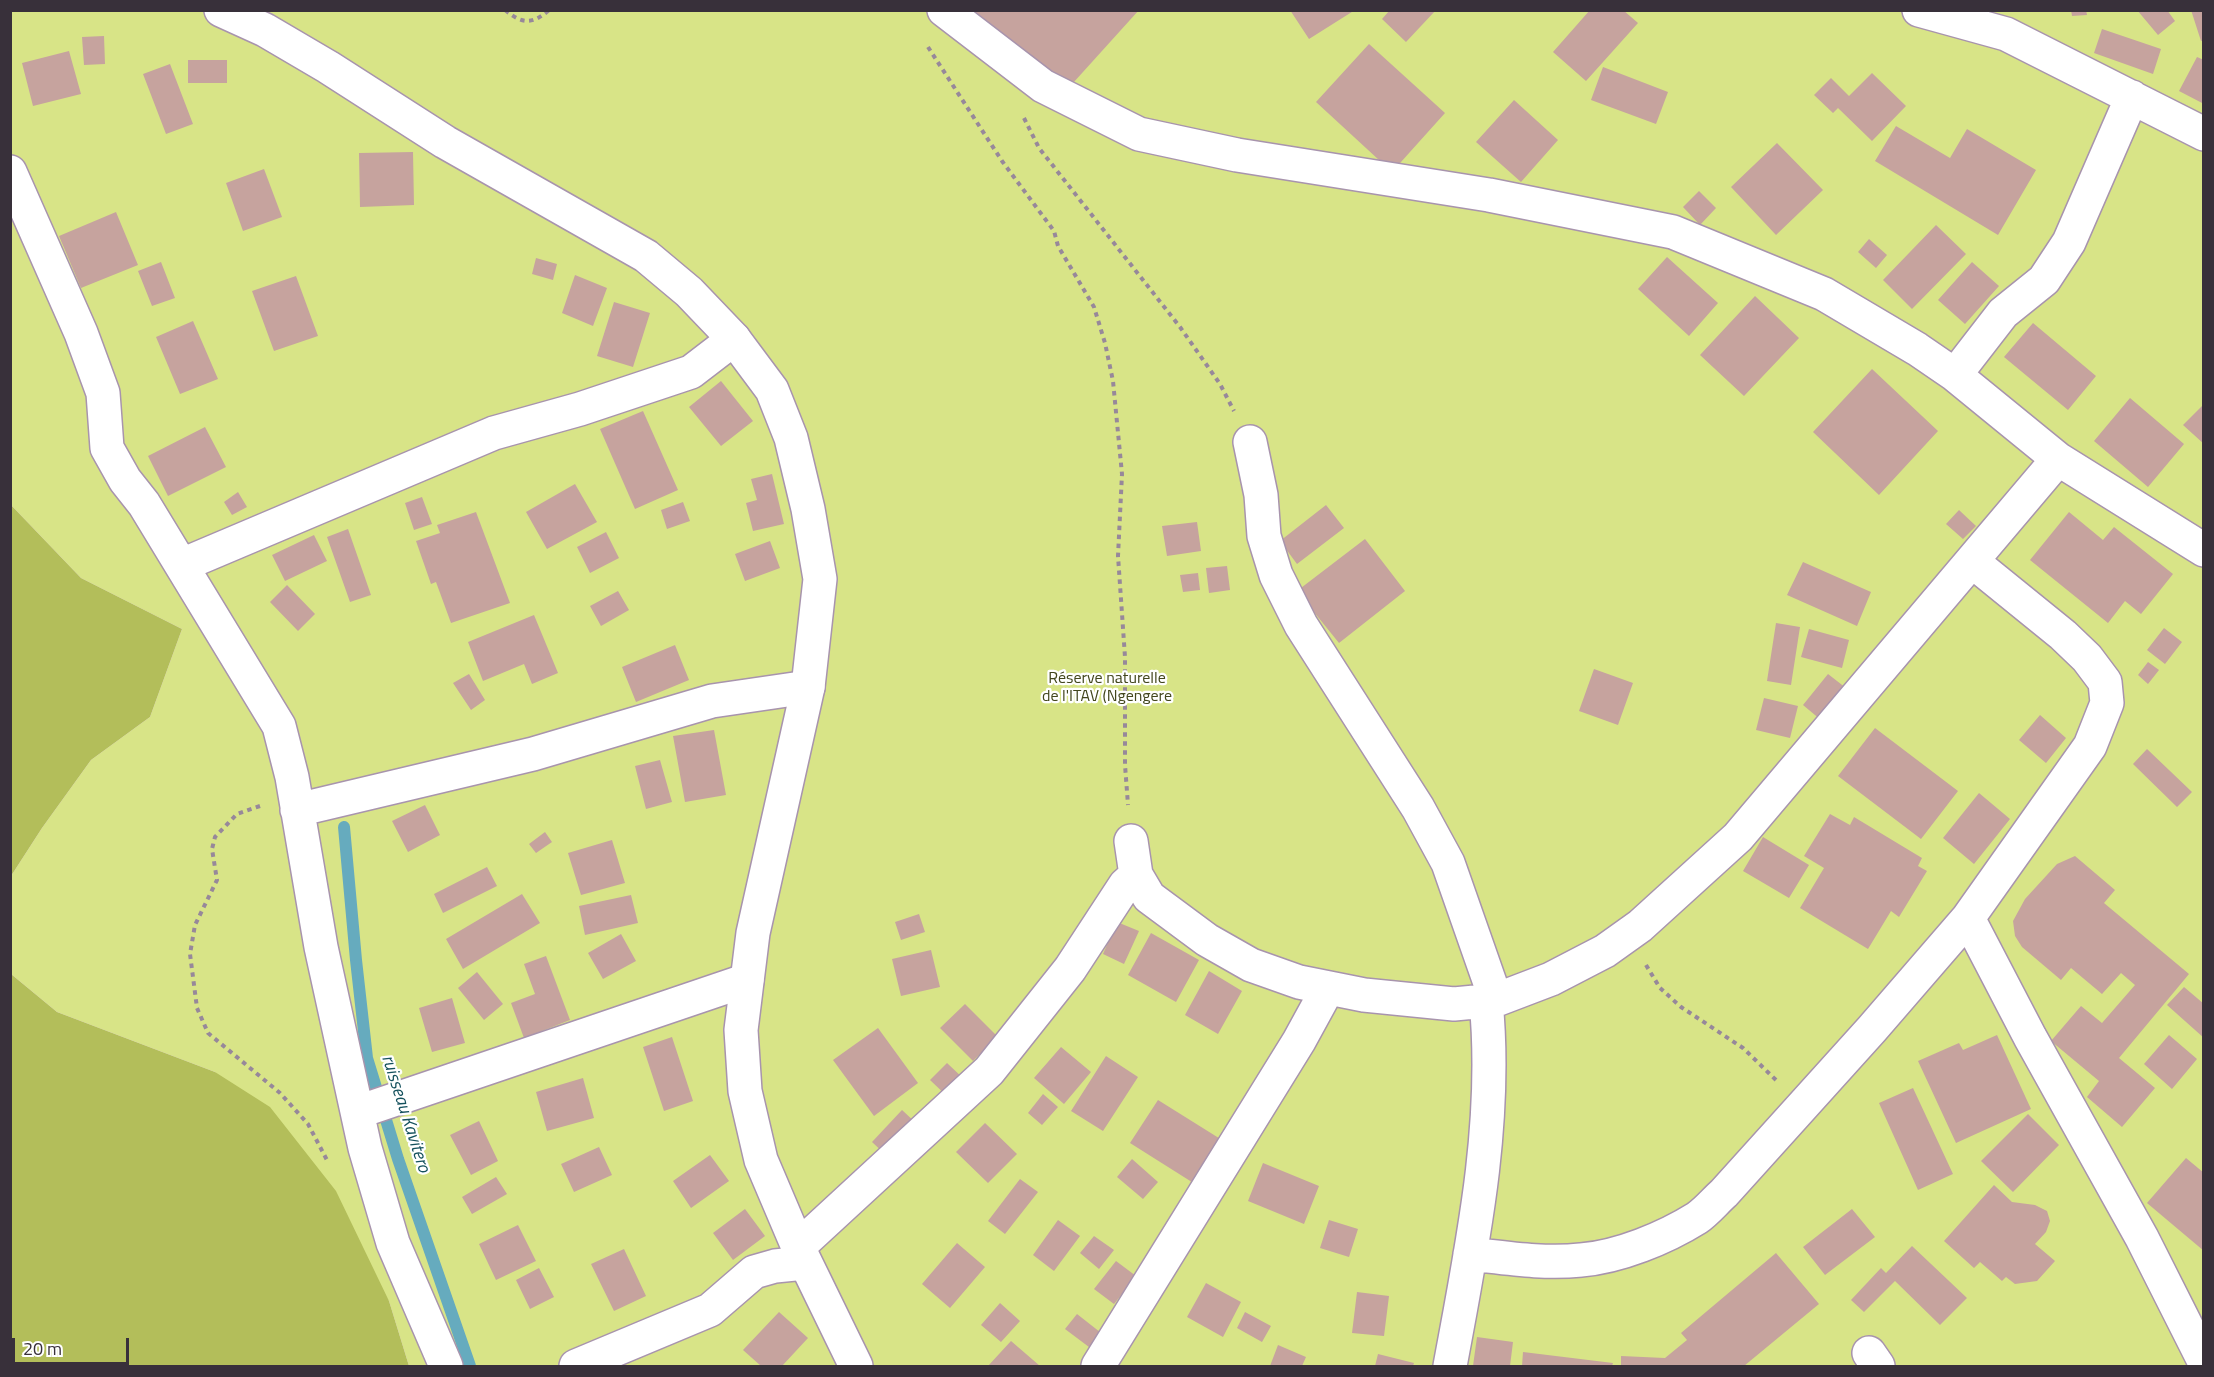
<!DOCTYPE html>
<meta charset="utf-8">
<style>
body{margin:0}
#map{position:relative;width:2214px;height:1377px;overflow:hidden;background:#f8e2fd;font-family:"Titillium Web",sans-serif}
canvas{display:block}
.frame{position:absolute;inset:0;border:12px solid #38303a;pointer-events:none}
.scale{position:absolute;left:12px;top:1338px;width:117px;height:27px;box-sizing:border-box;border:3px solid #38303a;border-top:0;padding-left:8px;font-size:18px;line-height:21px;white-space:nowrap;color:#38303a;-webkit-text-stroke:4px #fff;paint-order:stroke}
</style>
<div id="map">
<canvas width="2214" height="1377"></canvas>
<div class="frame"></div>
<div class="scale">20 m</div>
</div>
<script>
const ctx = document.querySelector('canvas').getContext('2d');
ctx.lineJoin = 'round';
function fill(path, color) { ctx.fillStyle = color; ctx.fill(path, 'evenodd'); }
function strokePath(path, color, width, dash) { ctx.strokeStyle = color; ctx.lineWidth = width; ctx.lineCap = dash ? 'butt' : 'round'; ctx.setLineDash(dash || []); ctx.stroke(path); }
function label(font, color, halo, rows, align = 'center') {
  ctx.font = font + ' "Titillium Web",sans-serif'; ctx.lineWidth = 4.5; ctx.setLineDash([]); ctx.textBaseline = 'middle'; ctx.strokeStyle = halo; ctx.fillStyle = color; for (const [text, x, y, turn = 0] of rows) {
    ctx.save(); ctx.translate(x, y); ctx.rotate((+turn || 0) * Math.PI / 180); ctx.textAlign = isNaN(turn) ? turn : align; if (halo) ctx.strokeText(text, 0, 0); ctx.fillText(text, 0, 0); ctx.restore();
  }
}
fill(new Path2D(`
 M11,11H2203V1366H409L389,1301L215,1072L57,1012L11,974V876L42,828L91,760L150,717L182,629L81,578L11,505Z`), '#d8e487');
fill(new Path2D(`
 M11,505L81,578L182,629L150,717L91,760L42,828L11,876Z
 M11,974L57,1012L215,1072L270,1107L336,1191L389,1301L409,1366H11Z`), '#b3be5a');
strokePath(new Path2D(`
 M344,827L356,960L367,1058L398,1159L470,1366`), '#66abbe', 12);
fill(new Path2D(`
 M973,10H1139L1064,93Z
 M1290,10H1355L1309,39Z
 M1390,10H1436L1406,42L1382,19Z
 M1590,10H1623L1638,23L1586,81L1553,52Z
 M2071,10H2086L2087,15L2072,16Z
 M2137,10H2167L2175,21L2158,35Z
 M2191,10H2204V40L2201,41Z
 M2102,29L2161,49L2153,74L2094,53Z
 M104,36L105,64L84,65L82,37Z
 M1369,44L1445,113L1392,172L1316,102Z
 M69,51L81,94L33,106L22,63Z
 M2197,57L2204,60V104L2179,91Z
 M188,60H227V83H188Z
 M170,64L193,124L166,134L143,74Z
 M1603,67L1668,92L1656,124L1591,100Z
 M1872,73L1906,106L1872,141L1838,108L1833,113L1814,95L1831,78L1849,96Z
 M1514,100L1558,140L1521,182L1476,142Z
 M1896,126L1950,158L1967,129L2036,170L1998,235L1875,161Z
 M1777,143L1823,190L1776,235L1731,187Z
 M413,152L414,205L360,207L359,153Z
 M264,169L282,217L243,231L226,183Z
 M1699,191L1716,208L1700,225L1683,207Z
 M116,212L138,265L81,288L59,236Z
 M1936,225L1966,254L1912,309L1883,280Z
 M1869,239L1887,255L1876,268L1858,252Z
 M1667,257L1718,303L1689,336L1638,289Z
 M536,258L557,264L553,280L532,274Z
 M161,262L175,298L152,306L138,271Z
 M1972,262L1999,286L1965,324L1938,300Z
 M575,275L607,288L593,326L562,313Z
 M296,276L318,336L274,351L252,291Z
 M1755,296L1799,338L1744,396L1700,355Z
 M614,302L650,313L633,367L597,356Z
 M193,321L218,379L180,394L156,337Z
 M2033,323L2096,376L2068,410L2004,357Z
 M1872,369L1938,431L1879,495L1813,432Z
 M721,381L753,421L721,446L689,407Z
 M2130,398L2184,444L2148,487L2094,441Z
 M2204,404V444L2183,425Z
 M643,411L678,490L635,509L600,429Z
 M205,427L226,467L168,496L148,456Z
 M772,474L784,524L753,531L746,503L757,500L751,479Z
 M575,484L597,522L547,549L526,512Z
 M238,492L247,507L232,515L224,502Z
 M422,497L432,524L414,530L405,503Z
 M683,502L690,521L667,529L661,510Z
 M1326,505L1344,528L1297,564L1280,541Z
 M1959,510L1976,526L1963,539L1946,524Z
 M476,512L510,603L451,623L436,582L431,584L416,541L440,533L437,525Z
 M2069,512L2103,540L2114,527L2173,574L2141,614L2125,601L2108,623L2030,560Z
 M1197,522L1201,551L1167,556L1162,526Z
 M348,529L371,595L350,602L327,537Z
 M606,532L619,558L590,573L577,547Z
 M314,535L327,561L285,581L272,555Z
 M1365,539L1405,591L1339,643L1297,591Z
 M770,541L780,568L745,581L735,554Z
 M1803,562L1871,592L1857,626L1787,595Z
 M1227,566L1230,590L1209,593L1206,568Z
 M1198,573L1200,590L1183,592L1180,575Z
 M287,585L315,614L298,631L270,602Z
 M618,591L629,610L601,626L590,606Z
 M534,615L558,673L532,684L524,664L483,681L468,642Z
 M1776,623L1800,627L1791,685L1767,681Z
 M2164,628L2182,642L2165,664L2147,650Z
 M1809,629L1849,640L1842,668L1801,657Z
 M675,645L689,680L636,702L622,667Z
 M2148,662L2159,670L2148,684L2138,675Z
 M1594,669L1633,683L1618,725L1579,711Z
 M469,674L485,700L471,710L453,683Z
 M1828,674L1846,688L1821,720L1803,705Z
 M1764,698L1798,706L1790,738L1756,730Z
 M2040,715L2066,738L2046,763L2019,740Z
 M1875,728L1958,791L1921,839L1838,776Z
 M714,730L726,795L685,802L673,736Z
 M2147,749L2192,792L2177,807L2133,764Z
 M660,760L672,802L646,809L635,766Z
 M1979,793L2010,819L1974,864L1943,838Z
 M425,805L440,835L408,852L392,821Z
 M1830,814L1850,825L1854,817L1922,858L1918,866L1927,871L1899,917L1891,911L1868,949L1800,908L1824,868L1804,856Z
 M545,832L552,842L536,853L529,844Z
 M1763,837L1809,865L1789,898L1743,871Z
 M612,840L625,883L581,895L568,853Z
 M2075,856L2115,890L2104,903L2189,974L2119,1058L2155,1088L2122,1127L2087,1097L2099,1081L2051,1041L2081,1006L2102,1023L2135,985L2121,973L2102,994L2071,968L2061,980L2022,947L2015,936L2013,921L2025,899L2057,864Z
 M487,867L497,886L443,913L434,894Z
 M522,894L540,923L463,969L446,939Z
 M631,895L638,923L585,935L579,906Z
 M919,914L925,932L901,940L895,922Z
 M1117,922L1139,931L1124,964L1103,954Z
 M1151,933L1199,960L1176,1002L1128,975Z
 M621,934L636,961L603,979L588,953Z
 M931,950L940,987L901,996L892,959Z
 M546,956L570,1020L524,1038L511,1003L535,994L524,964Z
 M1209,971L1242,991L1218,1034L1185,1015Z
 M477,972L503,1004L484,1020L458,988Z
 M2184,987L2204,1004V1038L2167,1005Z
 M452,998L465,1043L432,1052L419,1008Z
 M965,1004L997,1036L973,1061L940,1028Z
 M878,1028L918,1083L874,1116L833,1060Z
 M1997,1035L2031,1109L1956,1143L1918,1061L1959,1043L1963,1050Z
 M2169,1035L2197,1059L2172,1089L2144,1064Z
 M672,1037L693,1101L664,1111L643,1047Z
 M1061,1047L1091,1072L1064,1104L1034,1078Z
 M1106,1056L1138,1077L1103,1131L1071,1111Z
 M947,1063L965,1080L949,1098L930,1080Z
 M583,1078L594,1118L547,1131L536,1092Z
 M1913,1088L1953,1174L1918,1190L1879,1103Z
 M1043,1094L1058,1107L1042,1125L1028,1113Z
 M1158,1100L1222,1140L1195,1184L1130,1143Z
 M902,1110L917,1124L887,1156L872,1142Z
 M2028,1114L2059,1145L2013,1192L1981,1161Z
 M479,1121L498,1161L471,1175L450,1135Z
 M985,1123L1017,1154L988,1183L956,1152Z
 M599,1147L612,1175L574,1192L561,1164Z
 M710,1155L729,1181L691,1208L673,1181Z
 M2186,1158L2204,1173V1251L2147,1203Z
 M1132,1159L1158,1182L1143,1199L1117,1177Z
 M1263,1163L1319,1186L1304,1224L1248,1201Z
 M496,1177L507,1194L472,1214L462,1197Z
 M1020,1179L1038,1192L1005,1234L988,1221Z
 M1994,1185L2012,1202L2035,1205L2047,1211L2050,1221L2046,1232L2035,1244L2055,1261L2037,1281L2015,1284L2006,1277L2002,1281L1980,1262L1974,1268L1944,1241Z
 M745,1209L765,1236L733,1260L713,1233Z
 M1852,1209L1875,1237L1825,1275L1803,1247Z
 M1058,1220L1080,1236L1054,1271L1033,1255Z
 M1329,1220L1358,1229L1349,1257L1320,1248Z
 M518,1225L536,1261L496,1280L479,1244Z
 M1094,1236L1114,1250L1099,1269L1080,1253Z
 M957,1243L985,1267L950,1308L922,1284Z
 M1912,1246L1967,1298L1940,1325L1895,1281L1864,1312L1851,1300L1881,1268L1886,1273Z
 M624,1249L646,1296L614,1311L591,1264Z
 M1776,1253L1819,1304L1744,1366H1621V1356L1665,1358L1687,1340L1681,1333Z
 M1116,1261L1136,1276L1114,1304L1094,1289Z
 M539,1268L554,1297L530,1309L516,1280Z
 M1206,1283L1241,1302L1223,1337L1187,1317Z
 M1357,1292L1389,1296L1384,1336L1352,1333Z
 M1000,1303L1020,1321L1001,1342L981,1325Z
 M779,1312L808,1338L782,1366H761L743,1350Z
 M1245,1312L1271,1326L1262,1342L1237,1328Z
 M1077,1314L1105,1336L1093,1350L1065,1329Z
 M1477,1337L1513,1342L1510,1366H1473Z
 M1011,1341L1040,1366H988Z
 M1278,1345L1306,1357L1302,1366H1270Z
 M1523,1352L1613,1363L1612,1366H1522Z
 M1378,1354L1414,1363L1413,1366H1375Z`), '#c6a39e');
const street = new Path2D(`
 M944,10L1043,86L1139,134L1237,155L1489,195L1673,232L1824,294L1917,349L1955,375L2058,459L2204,550
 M1919,10L2006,34L2204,134
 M10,172L81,333L103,393L107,448L125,480L144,504L279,726L292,777L321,947L365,1148L393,1243L446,1366
 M1955,375L2003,313L2044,280L2069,242L2132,97
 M1250,442L1261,495L1264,536L1276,575L1301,625L1418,808L1448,863L1496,1000
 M182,565L494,433L580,409L691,372L734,339
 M297,810L533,754L712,701L808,687
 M1131,841L1136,875L1149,897L1207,940L1251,965L1299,982L1364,995L1454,1004L1496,1000L1551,979L1605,951L1640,926L1738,837L2058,459
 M1968,918L2030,1037L2142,1238L2204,1361
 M358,1112L747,980
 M798,1247L989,1071L1070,969L1125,885L1136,875
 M1470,1254C1507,1258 1544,1264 1581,1260C1619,1257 1665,1238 1697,1218C1707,1211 1715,1201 1724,1193L1872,1029L1968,918L2090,746L2107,703L2105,682L2087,658L2063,635L1973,562
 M1869,1353L1878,1366
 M576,1366L710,1310L754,1272L775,1266L805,1263
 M1098,1366L1299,1041L1328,988
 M1450,1366C1472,1247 1498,1123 1486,1001`);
const secondary = new Path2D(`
 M221,10L265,30L328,67L445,142L646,256L689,292L734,339L772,390L791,438L808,509L820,579L808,687L753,933L741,1030L745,1091L761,1160L798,1247L856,1366`);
strokePath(street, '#a894ad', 36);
strokePath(secondary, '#a894ad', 36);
strokePath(new Path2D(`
 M505,10C522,24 532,25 549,10
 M928,47L1002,161L1054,231L1058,246L1094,307L1105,343L1113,381L1122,474L1118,556L1125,657V765L1128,805
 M1024,118L1039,148L1180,327L1220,384L1234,411
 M260,806L237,814L215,837L212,849L217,880L195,925L190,954L197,1008L208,1033L280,1093L308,1124L328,1162
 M1646,965L1660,988L1681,1007L1743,1048L1776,1080`), '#97889a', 4, [4.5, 4.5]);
strokePath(street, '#fff', 33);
strokePath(secondary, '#fff', 33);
label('16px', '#42461d', '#fff', [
 ["Réserve naturelle",1107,679],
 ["de l'ITAV (Ngengere",1107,697]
]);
label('italic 18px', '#15515d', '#fff', [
 ["ruisseau Kavitero",405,1114,72]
]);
</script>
